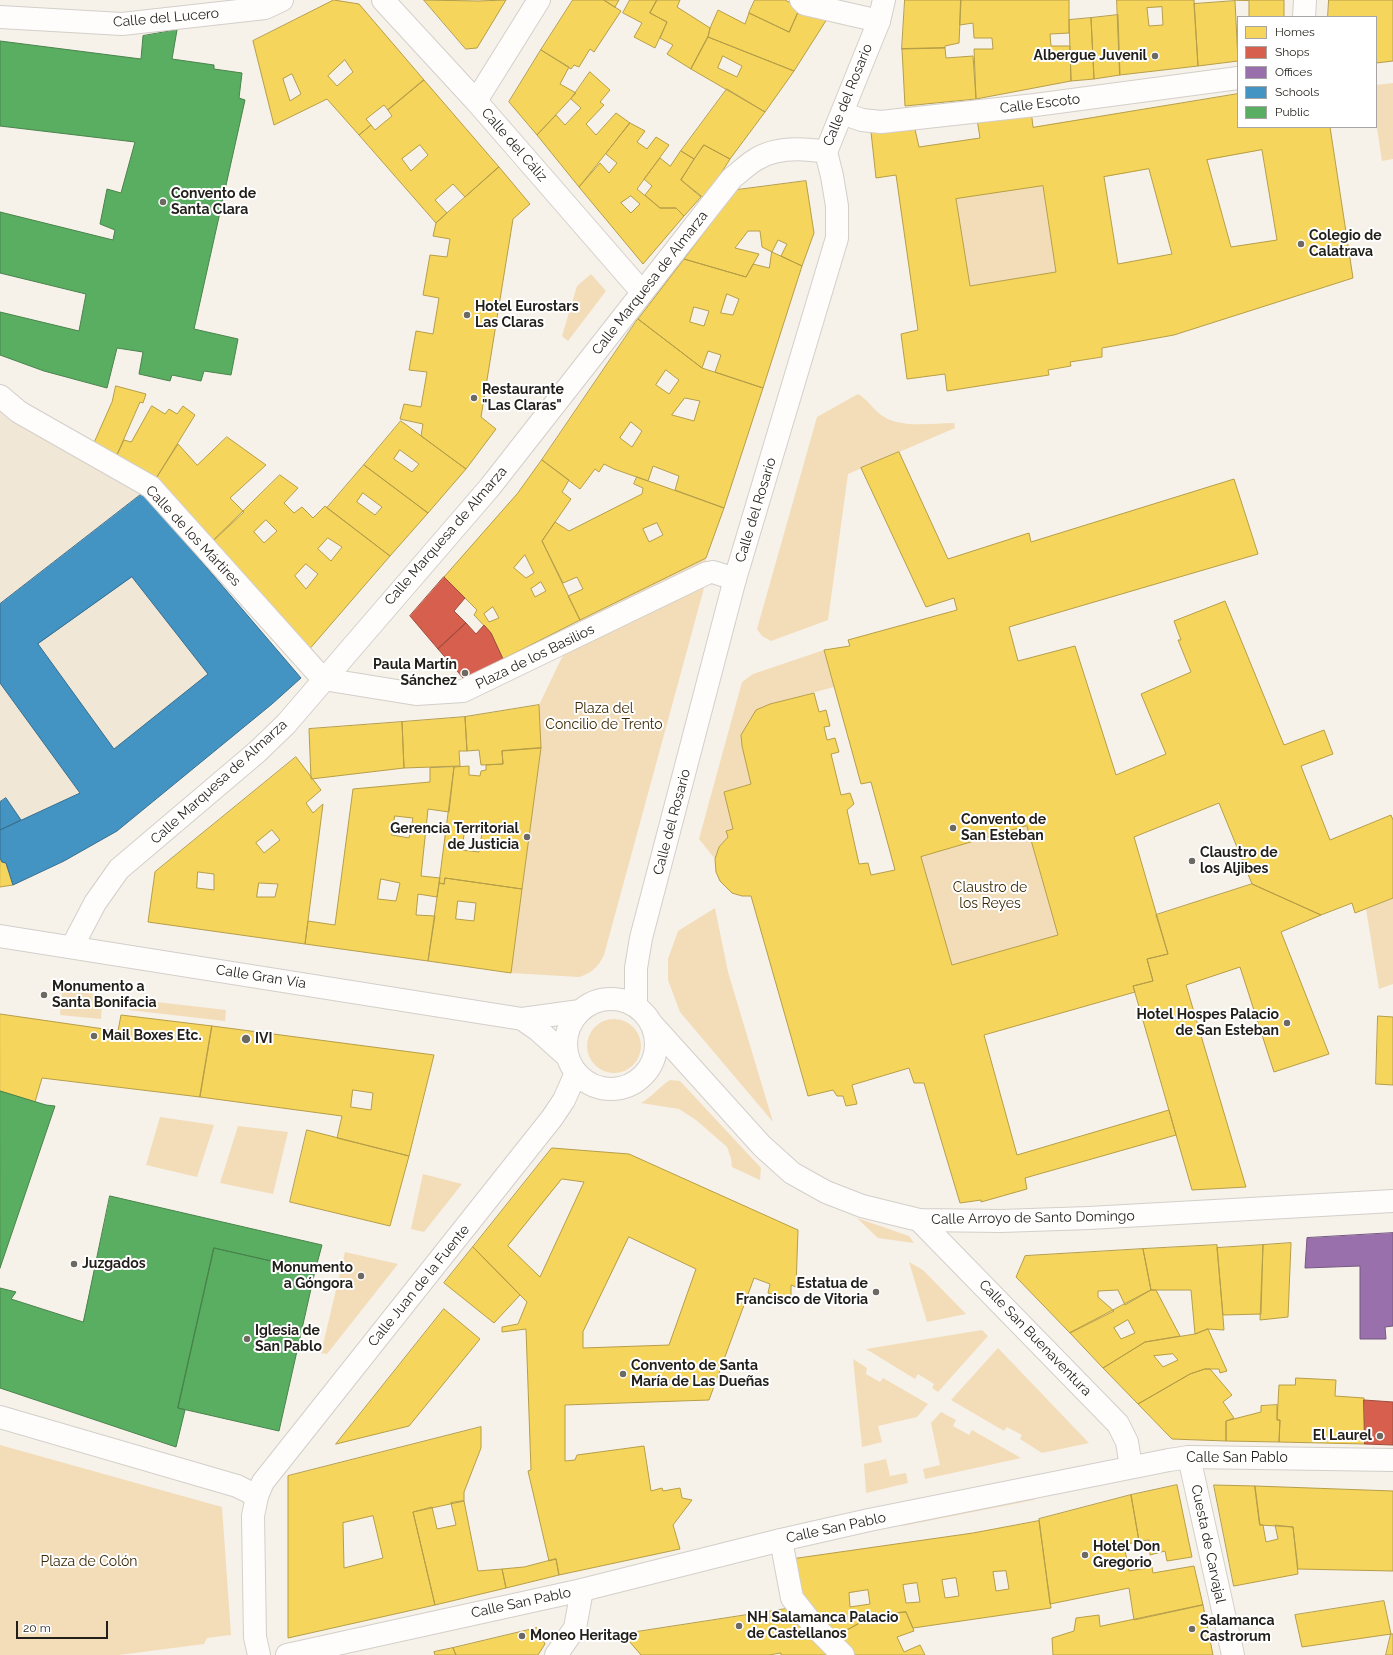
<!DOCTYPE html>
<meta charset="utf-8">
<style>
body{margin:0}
#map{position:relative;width:1393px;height:1655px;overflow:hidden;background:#f6f1e9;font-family:Raleway,sans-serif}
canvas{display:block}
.legend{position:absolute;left:1237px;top:16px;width:140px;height:112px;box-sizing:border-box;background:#fff;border:1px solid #a7a5a3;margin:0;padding:5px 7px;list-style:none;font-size:12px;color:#221f1a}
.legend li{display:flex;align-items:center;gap:8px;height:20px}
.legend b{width:20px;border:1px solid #a7a5a3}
.scale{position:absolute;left:16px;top:1621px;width:92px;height:18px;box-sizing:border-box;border:2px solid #221f1a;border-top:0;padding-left:5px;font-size:12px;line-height:14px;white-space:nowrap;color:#221f1a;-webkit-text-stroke:3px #fff;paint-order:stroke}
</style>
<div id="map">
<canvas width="1393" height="1655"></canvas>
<ul class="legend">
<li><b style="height:11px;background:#f6d55c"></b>Homes</li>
<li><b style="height:11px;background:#d6604d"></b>Shops</li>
<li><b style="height:11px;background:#9970ab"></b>Offices</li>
<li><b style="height:11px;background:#4393c3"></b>Schools</li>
<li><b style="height:11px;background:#5aae61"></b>Public</li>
</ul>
<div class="scale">20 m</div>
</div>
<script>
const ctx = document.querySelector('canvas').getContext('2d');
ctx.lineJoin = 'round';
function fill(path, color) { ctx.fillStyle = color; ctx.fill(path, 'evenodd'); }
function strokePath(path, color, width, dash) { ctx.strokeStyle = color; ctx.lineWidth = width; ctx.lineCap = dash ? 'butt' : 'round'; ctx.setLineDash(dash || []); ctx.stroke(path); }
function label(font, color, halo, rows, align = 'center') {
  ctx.font = font + ' Raleway,sans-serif'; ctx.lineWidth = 4; ctx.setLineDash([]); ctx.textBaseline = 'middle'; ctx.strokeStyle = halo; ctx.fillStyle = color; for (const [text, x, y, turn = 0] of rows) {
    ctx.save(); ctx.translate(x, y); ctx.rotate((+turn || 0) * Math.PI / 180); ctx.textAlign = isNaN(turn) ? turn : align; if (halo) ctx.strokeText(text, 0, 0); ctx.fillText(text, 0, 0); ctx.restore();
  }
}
fill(new Path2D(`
 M0,411L143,493L301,678L272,704L117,831L64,861L13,885L6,863L0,858Z`), '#f0e7d7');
fill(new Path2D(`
 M1393,83V159L1382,161L1376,122V85Z
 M1043,186L1056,272L970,286L956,199Z
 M591,274L606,291L568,341L562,336L577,286Z
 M858,394C867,399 872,408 881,415C901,429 930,423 954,423L955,428L848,474L828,620L771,641L762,636L757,629L817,417Z
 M706,558L704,588L604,955C598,967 592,973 579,977L511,973L541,748L539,705L580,620Z
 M824,650L834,687L770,704L756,711L741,735L742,746L751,784L724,792L733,829L726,831L728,837L719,847L715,859L699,839L742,682L753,674Z
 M1027,826L1058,935L952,965L921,857Z
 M1393,898V984L1379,989L1366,909Z
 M715,908L728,972L773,1122L680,1012L668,980V959L678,931Z
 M62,990L103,995L101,1019L60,1015Z
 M130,999L226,1010L225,1021L129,1010Z
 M587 1046a27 27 0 1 1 54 0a27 27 0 1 1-54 0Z
 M670,1080L680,1081L761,1168L760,1180L732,1167L731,1158L727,1147L696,1120L679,1109L641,1103C652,1097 659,1087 670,1080Z
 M160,1117L214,1125L197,1177L146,1165Z
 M238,1126L288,1132L273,1194L220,1183Z
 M423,1174L462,1184L424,1232L411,1229Z
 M857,1218L909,1236L914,1243L878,1238Z
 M345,1252L398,1264L327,1354L321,1353Z
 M909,1262L923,1270L966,1314L927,1322Z
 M982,1330L988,1336L938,1392L932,1388L934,1384L918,1374L915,1379L866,1349Z
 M998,1348L1089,1443L1042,1453L1020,1439L1022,1435L1007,1427L1004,1431L951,1400Z
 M853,1359L867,1368L866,1374L880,1382L883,1378L928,1404L917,1417L878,1426L882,1442L862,1447Z
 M941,1412L956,1420L953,1426L969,1435L972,1430L1021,1458L925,1479L923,1469L940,1465L931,1423Z
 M0,1445L222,1507L231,1635L207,1638L204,1644L119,1655H0Z
 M886,1459L890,1476L906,1473L908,1483L866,1493L864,1464Z
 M1033,1494L1034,1500L902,1526L901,1520Z`), '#f3ddb9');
const homes = new Path2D(`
 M334,0L359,4L424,80L388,110L384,105L366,119L371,125L359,135L327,99L274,125L253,41ZM345,60L353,72L337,86L328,76ZM292,74L301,94L290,101L283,79Z
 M424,0L478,1L506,0L477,48L466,49Z
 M573,0H604L621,11L594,52L590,49L579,67L574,65L571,69L541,50Z
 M604,0H619L615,7Z
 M630,0H657L650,13L667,22L655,48L634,37L642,23L623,13Z
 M657,0H680L677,7L710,28L708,37L691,69L667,54L673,45L660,38L667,22L650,13Z
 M755,0H785L800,8L789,32L749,13Z
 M905,0H961L959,43L945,46V48L902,49Z
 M961,0H1069V33L1050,34L1051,46H1070L1071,81L976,99L974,49H993L992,38H974L973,23L960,25Z
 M1117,0H1194L1198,66L1120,75ZM1162,7L1163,25L1149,26L1147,8Z
 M1235,0H1284V17H1249V1Z
 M1329,0H1393V61L1376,63V17H1328Z
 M1235,1L1238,61L1198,66L1194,4Z
 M800,8L827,19L794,71L708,37L710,28L718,10L745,24L749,13L789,32Z
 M1118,15L1120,75L1094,79L1091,18Z
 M1091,18L1094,79L1071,81L1069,20Z
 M708,37L794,71L765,112L691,69ZM723,56L742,66L737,77L718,68Z
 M945,48L946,58L973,56L976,99L905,106L902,49Z
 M541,50L569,67L560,84L576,93L537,135L509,102Z
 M590,72L610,90L600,102L604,105L586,124L596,135L616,113L630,123L579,187L537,135L556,115L565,125L581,108L571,99Z
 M424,80L499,167L465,197L453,184L435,200L447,213L436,223L359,135L371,125L375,130L392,116L388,110ZM420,145L428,155L411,171L402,159Z
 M727,89L765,112L730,159L704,145L694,159L681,151Z
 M1238,94V127H1330L1353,278L1174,335L1102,348V357L1070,362L1071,366L1048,370L1049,375L947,391L945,374L907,379L901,334L918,330L896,175L876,178L871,132L914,125L919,147L980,138L977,119L1031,110L1033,127ZM1262,150L1277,240L1231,247L1207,160ZM1149,169L1172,254L1118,264L1104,177ZM1043,186L1056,272L970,286L956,199Z
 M630,123L645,131L637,142L647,149L656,137L669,145L637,189L660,208H676L684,216L643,264L579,187L600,163L609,173L617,163L606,154ZM631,196L640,204L631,213L621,203Z
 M704,145L730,159L705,199L681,180Z
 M681,151L694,159L681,180L701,197L684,216L676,208H660L645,195L652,186L644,179L660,158L670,166Z
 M499,167L530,204L513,219L481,417L496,429L466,469L421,436L423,424L400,419L404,404L421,407L427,372L409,370L416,331L433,334L439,298L423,295L430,255L447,257L450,239L433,236L436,223Z
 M806,181L814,233L802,266L781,256L787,244L778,240L772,252L762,247L760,231H748L735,248L759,254L746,277L684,259L736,190Z
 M772,252L802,266L763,388L715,372L721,355L708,351L702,368L638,319L684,259L746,277L753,264L769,268ZM727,294L739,299L733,315L721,313ZM694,307L709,311L704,326L690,322Z
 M638,319L702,368L763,388L724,508L675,490L679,476L653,466L648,481L614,469L604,464L599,472L595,469L580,489L542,460ZM666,370L679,380L669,394L656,385ZM685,398L700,401L694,421L672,415ZM631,422L642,431L632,447L620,438Z
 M116,386L146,394L143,403L140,402L116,457L93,445L112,402Z
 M152,406L165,414L169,409L177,414L183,406L195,415L155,480L116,457L124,440L131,442Z
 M401,421L466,469L428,513L364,465ZM400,450L419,464L412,472L394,459Z
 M227,437L266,465L230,498L244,512L213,541L155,480L178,444L197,465Z
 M899,452L948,559L1029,533L1031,542L1234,479L1258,554L1009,627L1018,661L1075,646L1116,775L1166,754L1141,694L1191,672L1178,640H1181L1174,621L1225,601L1284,745L1324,730L1333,754L1301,766L1330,840L1391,815L1393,820V898L1355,913L1352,903L1321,915L1252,884L1219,803L1134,837L1168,954L1147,959L1153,981L1133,986L1135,992L984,1035L1017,1155L1169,1110L1176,1135L1025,1178L1027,1189L981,1202V1200L960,1203L924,1083H914L909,1068L852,1085L857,1104L846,1106L843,1096H837L833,1090L808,1096L751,896H742L732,893L720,881L716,872L715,859L719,847L728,837L726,831L733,829L724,792L751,784L742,746L741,735L756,710L770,704L814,693L819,712L826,710L830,726L824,727L827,740L835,738L839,752L831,754L841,795L850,793L854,804L847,810L859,864L868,863L871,875L895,870L871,782L861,784L824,650L850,646L848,640L957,610L954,598L926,607L861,468ZM1027,826L1058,935L952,965L921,857Z
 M542,460L569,480L562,492L571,499L542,541L580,620L503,659L491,633L474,615L477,610L444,577L517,494ZM525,555L534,573L526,578L514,568ZM541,582L546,591L535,597L531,589ZM493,607L499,618L489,622L484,614Z
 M364,465L428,513L390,556L327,508ZM363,493L382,507L375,515L357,502Z
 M280,475L298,488L284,503L294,513L302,507L313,518L325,506L390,556L307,652L213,541ZM266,520L277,531L264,543L254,532ZM328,538L342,547L331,561L318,549ZM306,564L318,574L306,589L295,576Z
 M637,477L724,508L706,558L580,620L568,596L583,589L577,577L563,583L542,541L555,522L569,531L642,494L643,488L634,484ZM657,523L663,535L649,542L643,529Z
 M539,705L541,748L502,751L503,764L481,765L479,750L467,751L465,717Z
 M465,717L467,751H459L460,766L404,768L402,722Z
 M402,722L404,768L311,779L309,729Z
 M541,748L522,889L445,878L444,884L439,883L454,767L469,766V775L480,776L481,771L486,770V765L503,764L502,751ZM465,831L482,833L479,852L462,850Z
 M296,757L321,790L306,803L313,813L323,804L305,944L148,922L155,872ZM272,830L280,840L264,853L256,843ZM198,872L214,874V890L197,888ZM259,883L278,884L275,897H257Z
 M454,767L449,812L428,809L421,876L440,878L437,897L418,894L416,915L435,916L428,961L305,944L308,921L335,925L353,789L430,782V768ZM395,816L413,818L409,838L392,835ZM381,879L400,883L396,901L378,899Z
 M0,858L2,862L6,863L13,885L0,887Z
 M445,878L522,889L511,973L428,961L439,883L444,884ZM458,901L476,903L474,921L456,919Z
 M1252,884L1321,915L1281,932L1329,1054L1274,1072L1240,967L1186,985L1246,1187L1192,1190L1133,986L1153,981L1147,959L1168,954L1156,915Z
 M0,1014L118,1031L121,1015L212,1026L200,1097L42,1078L35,1102L0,1091Z
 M1378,1016L1393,1017V1085L1376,1084Z
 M212,1026L434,1055L409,1156L337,1138L342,1116L200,1097ZM353,1090L373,1093L371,1110L351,1107Z
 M307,1130L409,1156L390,1226L290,1202Z
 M552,1148L629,1154L798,1230L796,1287L791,1285V1300L768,1293L770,1284L754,1278L709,1400L565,1405V1461L575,1460L577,1455L644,1446L651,1491L662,1488L663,1491L680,1488L682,1498L692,1500L673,1525L680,1549L559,1575L556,1559L549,1561L528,1471L531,1470L526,1329L502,1332V1327L518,1324L527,1302L473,1247ZM562,1179L584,1182L540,1277L508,1246ZM629,1237L696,1269L669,1345L583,1348V1332Z
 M1291,1243L1288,1317L1260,1320L1263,1245Z
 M1217,1245L1224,1330L1208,1329L1195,1334L1191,1290H1151L1143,1249Z
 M1263,1245L1261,1314L1223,1315L1217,1248Z
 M473,1247L520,1295L494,1323L444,1283Z
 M1143,1249L1151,1290L1125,1305L1118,1290L1098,1291V1297L1114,1311L1070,1333L1016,1277L1025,1256Z
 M1151,1290H1156L1180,1336L1145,1342L1103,1368L1070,1333ZM1128,1320L1135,1333L1121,1339L1114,1328Z
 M444,1309L480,1339L409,1426L336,1444Z
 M1208,1329L1227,1371L1220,1373L1219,1369H1205L1190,1374L1138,1404L1103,1368L1145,1342L1195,1334ZM1173,1354L1178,1360L1163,1367L1154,1356Z
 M1205,1369H1210L1232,1395L1223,1402L1234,1418L1226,1421V1441L1172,1439L1138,1404L1190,1374Z
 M1296,1378L1336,1380L1335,1396L1364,1398L1365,1444L1279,1442L1280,1420H1277L1279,1385H1295Z
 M1277,1405V1420H1280L1279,1442L1226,1441V1421L1261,1412V1406Z
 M481,1427V1448L464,1492V1501L413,1512L435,1605L288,1638V1476ZM373,1516L383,1558L344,1568L343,1523Z
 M1177,1485L1192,1557L1167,1561L1165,1551L1150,1555L1149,1540L1139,1541L1131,1495Z
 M1214,1485L1255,1486L1260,1525H1263L1266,1542L1278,1539L1275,1525L1293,1527L1298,1574L1234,1586Z
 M1255,1486L1393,1491V1571L1298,1569L1293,1527L1260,1525Z
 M1131,1495L1139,1541L1124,1545L1129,1571L1152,1567L1153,1573L1194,1566L1203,1605L1134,1620L1129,1588L1050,1604L1039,1519Z
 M464,1501L478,1571L502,1569L506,1588L435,1605L413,1512L432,1507L437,1529L456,1525L451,1503Z
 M1039,1521L1051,1608L913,1628L906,1612L872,1616L838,1635L815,1611L814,1608L805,1601L791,1559L973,1533ZM1006,1571L1009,1589L996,1591L993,1572ZM956,1578L959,1596L945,1598L942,1580ZM917,1583L920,1602L906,1603L903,1585ZM868,1590L870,1604L850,1607L849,1593Z
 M556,1559L559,1575L506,1588L502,1569L524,1567Z
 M1384,1601L1391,1634L1302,1647L1295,1615Z
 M1203,1605L1213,1655H1053L1052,1638L1074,1631L1076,1618L1099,1615L1100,1626Z
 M792,1608L829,1655H781V1653L769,1655H641L623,1634Z
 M906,1612L914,1631L897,1637L904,1652L920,1645L925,1655H854L838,1635L872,1616Z
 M537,1628L545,1644L538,1655H456L453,1648Z
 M1391,1634H1393V1655H1386Z
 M453,1648L456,1655H435L434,1652Z`);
fill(homes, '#f6d55c');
strokePath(homes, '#b69e48', 1);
const shops = new Path2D(`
 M444,577L465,598L454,611L466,623L438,649L410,616Z
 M466,623L476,634L484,625L491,633L503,659L464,679L438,649Z
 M1364,1400L1393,1402V1445L1365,1444Z`);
fill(shops, '#d6604d');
strokePath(shops, '#a04c3e', 1);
const offices = new Path2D(`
 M1393,1233V1326L1385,1327L1386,1339H1360V1266L1305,1268L1307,1238Z`);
fill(offices, '#9970ab');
strokePath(offices, '#755880', 1);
const schools = new Path2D(`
 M143,493L301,678L272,704L117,831L64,861L13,885L6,863L2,862L0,858V830L80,793L0,683V604ZM132,577L208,674L114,749L38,644Z
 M6,798L21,820L0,830V802Z`);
fill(schools, '#4393c3');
strokePath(schools, '#397090', 1);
const public = new Path2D(`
 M177,30L172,59L214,65V69L242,73L239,98L245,100L194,329L238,339L231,375L204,371L201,381L172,375L170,381L139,374L143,352L117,348L107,388L44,371L0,355V312L79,331L86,294L0,273V212L113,240L115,230L100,224L107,189L121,193L135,142L0,126V41L141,59L143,36Z
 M0,1091L46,1105L55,1106L0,1268Z
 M110,1196L322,1245L315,1271L214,1248L178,1408L185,1410L176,1447L0,1388V1288L16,1292L11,1299L83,1322Z
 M214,1248L315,1271L279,1431L178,1408Z`);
fill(public, '#5aae61');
strokePath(public, '#49834c', 1);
const pedestrian = new Path2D(`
 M801,0L805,4L879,21
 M1304,17L1305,0
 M0,396L19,412L151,487L323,679L416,694L463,691L707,573L713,572L735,579
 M1189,1457L1233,1655
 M781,1540L792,1598L814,1626L843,1655
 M556,1655L575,1628L582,1590`);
const minor = new Path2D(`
 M383,0L476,101L642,292
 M0,17L122,24L265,8L282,0
 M476,101L539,0
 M842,113L862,120L881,122L1035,105L1238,78
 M72,947L95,903L119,869L257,752L286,724L490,487L732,178C740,172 747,165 755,160C775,147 803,148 826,152
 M636,1006V968L641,938L735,579L837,238V206L832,176L826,152L879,21L884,0
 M919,1220L1118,1424L1127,1442L1131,1467
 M0,1417L237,1486L257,1496`);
const secondary = new Path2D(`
 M0,936L522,1019L580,1011
 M566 1044a45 45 0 1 1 90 0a45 45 0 1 1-90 0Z
 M522,1019L538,1030L568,1057
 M651,1023L762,1146L792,1173L826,1192L862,1206L919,1220L1001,1221L1089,1218L1393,1201
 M259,1655L255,1637L253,1516L257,1496L263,1482L552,1118L564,1100L576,1073
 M287,1655L582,1590L781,1540L869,1520L1169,1460L1189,1457L1393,1460`);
strokePath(pedestrian, '#d3cfc9', 24);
strokePath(minor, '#d3cfc9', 24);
strokePath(secondary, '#d3cfc9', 24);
strokePath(pedestrian, '#fefdfc', 22);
strokePath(minor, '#fefdfc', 22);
strokePath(secondary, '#fefdfc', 22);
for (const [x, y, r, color] of [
 [1155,56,4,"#6c6862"],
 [163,202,4,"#6c6862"],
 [1301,244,4,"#6c6862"],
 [467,315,4,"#6c6862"],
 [474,398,4,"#6c6862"],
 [465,673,4,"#6c6862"],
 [953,828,4,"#6c6862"],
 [527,837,4,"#6c6862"],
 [1192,861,4,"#6c6862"],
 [44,995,4,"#6c6862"],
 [1287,1023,4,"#6c6862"],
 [94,1036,4,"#6c6862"],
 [246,1039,5,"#6c6862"],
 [74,1264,4,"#6c6862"],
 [361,1276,4,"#6c6862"],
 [876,1292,4,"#6c6862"],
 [247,1339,4,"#6c6862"],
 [623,1374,4,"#6c6862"],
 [1380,1436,4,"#6c6862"],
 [1085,1555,4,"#6c6862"],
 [739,1626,4,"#6c6862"],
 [1192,1629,4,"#6c6862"],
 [522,1636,4,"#6c6862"]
]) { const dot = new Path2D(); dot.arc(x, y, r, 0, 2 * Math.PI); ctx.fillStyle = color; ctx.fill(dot); strokePath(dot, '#fff', 1.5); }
label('14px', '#221f1a', '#fff', [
 ["Calle del Lucero",166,18,-5],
 ["Calle del Rosario",848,95,-68],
 ["Calle Escoto",1040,104,-7],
 ["Calle del Cáliz",514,145,49],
 ["Calle Marquesa de Almarza",650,283,-52],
 ["Calle del Rosario",756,510,-73],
 ["Calle de los Mártires",193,536,47],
 ["Calle Marquesa de Almarza",446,536,-49],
 ["Plaza de los Basilios",535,657,-26],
 ["Calle Marquesa de Almarza",219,782,-42],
 ["Calle del Rosario",672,822,-75],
 ["Calle Gran Vía",261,977,9],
 ["Calle Arroyo de Santo Domingo",1033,1218,-1],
 ["Calle Juan de la Fuente",419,1286,-51],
 ["Calle San Buenaventura",1035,1338,46],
 ["Calle San Pablo",1237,1458],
 ["Calle San Pablo",836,1528,-12],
 ["Cuesta de Carvajal",1208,1544,78],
 ["Calle San Pablo",521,1603,-12]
]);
label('bold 14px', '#221f1a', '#fff', [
 ["Albergue Juvenil",1147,56,"right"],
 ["Convento de",171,194],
 ["Santa Clara",171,210],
 ["Colegio de",1309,236],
 ["Calatrava",1309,252],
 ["Hotel Eurostars",475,307],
 ["Las Claras",475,323],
 ["Restaurante",482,390],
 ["\"Las Claras\"",482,406],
 ["Paula Martín",457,665,"right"],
 ["Sánchez",457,681,"right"],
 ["Convento de",961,820],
 ["San Esteban",961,836],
 ["Gerencia Territorial",519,829,"right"],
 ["de Justicia",519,845,"right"],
 ["Claustro de",1200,853],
 ["los Aljibes",1200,869],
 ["Monumento a",52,987],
 ["Santa Bonifacia",52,1003],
 ["Hotel Hospes Palacio",1279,1015,"right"],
 ["de San Esteban",1279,1031,"right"],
 ["Mail Boxes Etc.",102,1036],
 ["IVI",255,1039],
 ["Juzgados",82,1264],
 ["Monumento",353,1268,"right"],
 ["a Góngora",353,1284,"right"],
 ["Estatua de",868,1284,"right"],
 ["Francisco de Vitoria",868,1300,"right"],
 ["Iglesia de",255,1331],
 ["San Pablo",255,1347],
 ["Convento de Santa",631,1366],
 ["María de Las Dueñas",631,1382],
 ["El Laurel",1372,1436,"right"],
 ["Hotel Don",1093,1547],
 ["Gregorio",1093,1563],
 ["NH Salamanca Palacio",747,1618],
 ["de Castellanos",747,1634],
 ["Salamanca",1200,1621],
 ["Castrorum",1200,1637],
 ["Moneo Heritage",530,1636]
], 'left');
label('14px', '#3b2802', '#fff', [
 ["Plaza del",604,709],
 ["Concilio de Trento",604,725],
 ["Claustro de",990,888],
 ["los Reyes",990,904],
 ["Plaza de Colón",89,1562]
]);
</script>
